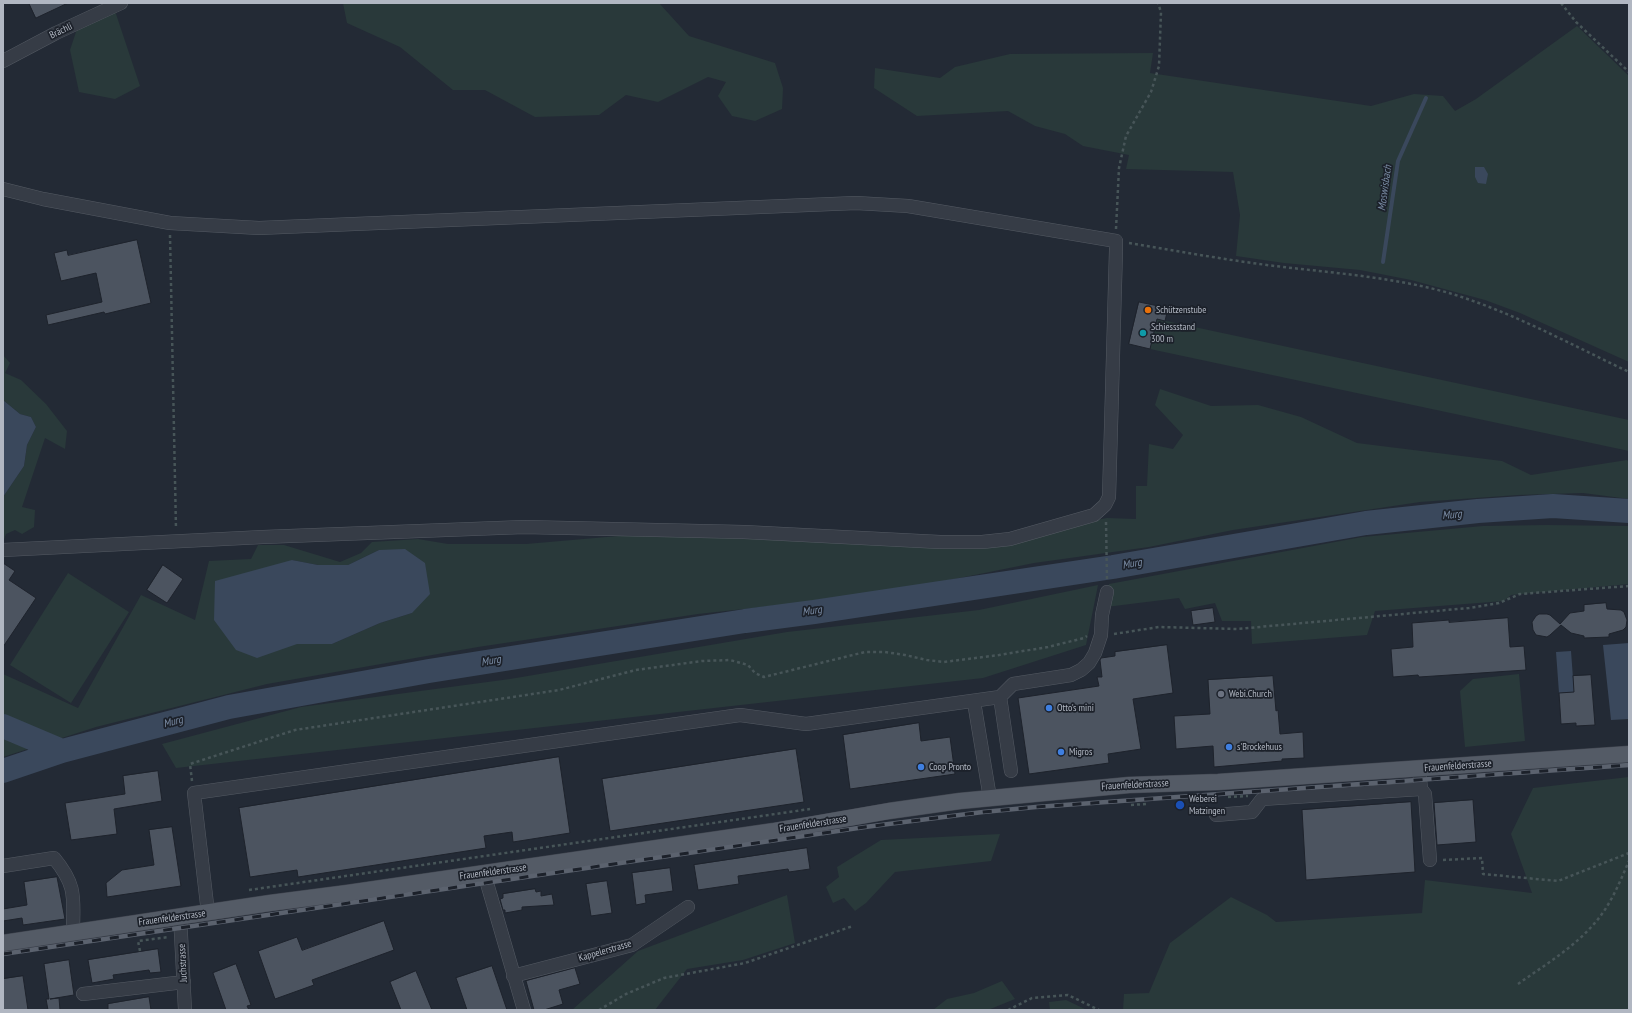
<!DOCTYPE html>
<meta charset="utf-8">
<style>
body{margin:0}
#map{position:relative;width:1632px;height:1013px;overflow:hidden;background:#232a35;font-family:"PT Sans Narrow",sans-serif}
canvas{display:block}
.frame{position:absolute;inset:0;border:4px solid #b1b7c2;pointer-events:none}
</style>
<div id="map">
<canvas width="1632" height="1013"></canvas>
<div class="frame"></div>
</div>
<script>
const ctx = document.querySelector('canvas').getContext('2d');
ctx.lineJoin = 'round';
function fill(path, color) { ctx.fillStyle = color; ctx.fill(path, 'evenodd'); }
function strokePath(path, color, width, dash) { ctx.strokeStyle = color; ctx.lineWidth = width; ctx.lineCap = dash ? 'butt' : 'round'; ctx.setLineDash(dash || []); ctx.stroke(path); }
function label(font, color, halo, rows, align = 'center') {
  ctx.font = font + ' "PT Sans Narrow",sans-serif'; ctx.lineWidth = 3.5; ctx.setLineDash([]); ctx.textBaseline = 'middle'; ctx.strokeStyle = halo; ctx.fillStyle = color; for (const [text, x, y, turn = 0] of rows) {
    ctx.save(); ctx.translate(x, y); ctx.rotate((+turn || 0) * Math.PI / 180); ctx.textAlign = isNaN(turn) ? turn : align; if (halo) ctx.strokeText(text, 0, 0); ctx.fillText(text, 0, 0); ctx.restore();
  }
}
fill(new Path2D(`
 M343,3H659L689,36L775,63L783,88L782,109L755,121L732,116L718,96L726,82L708,77L658,102L626,95L599,115L535,117L485,90H453L400,47L347,23Z
 M115,11L140,86L115,99L79,92L70,50L77,29Z
 M1577,26L1629,76V362L1520,313L1485,300L1411,280L1360,270L1284,263L1236,256L1240,215L1233,172L1126,169L1129,155L1083,146L1065,134L1035,126L1008,111L917,116L874,88L875,68L940,78L955,67L1010,54L1153,53L1150,73L1371,106L1414,94L1443,96L1455,111L1476,99Z
 M1157,319L1629,420V451L1150,349Z
 M3,355L10,363L5,373L21,380L46,404L67,431L65,449L45,438L22,507L35,510L34,527L22,534L15,530L6,534L3,542V497L24,466L27,445L36,427L31,417L20,414L3,400Z
 M1160,389L1211,406L1258,405L1301,417L1357,443L1502,461L1531,475L1627,460L1629,462V499L1583,493L1518,495L1420,502L1233,530L1149,547L1034,563L935,583L790,604L698,614L478,647L267,684L96,727L3,757V674L78,708L141,595L195,620L209,561L251,559L258,545H284L340,562L361,553L372,542L418,539L448,544H526L664,532L944,547L1107,518L1136,519V486H1147L1149,444L1173,449L1183,435L1155,405ZM379,550L412,613L380,623L332,644H297L292,560L318,565H348Z
 M1547,525L1629,526V584L1511,595L1504,601L1375,611L1367,635L1252,644L1251,621H1222L1215,603L1185,609L1179,598L1106,607L1109,584L1362,537L1483,526Z
 M68,573L129,612L71,703L10,665Z
 M1098,585L1086,645L983,678L176,768L162,744L301,707L510,679L787,632L979,610Z
 M1519,674L1525,741L1465,747L1460,691L1473,679Z
 M1629,777V1010H1123L1124,994L1149,993L1170,943L1231,897L1267,915L1276,922L1422,913L1425,880L1532,893L1511,834L1533,788Z
 M1000,834L991,861L895,872L866,903L855,911L844,898L833,903L826,887L839,877L837,867L881,840Z
 M787,895L795,943L743,960L687,969L655,1010H572L638,951Z
 M1002,981L1015,999L988,1010H933L947,999L974,993Z
 M1066,1000L1087,1010H1050L1049,1002Z`), '#29393a');
fill(new Path2D(`
 M1475,167H1484L1488,174L1486,184L1478,183L1475,177Z
 M3,400L20,414L31,417L36,427L27,445L24,466L3,497Z
 M405,549L425,563L430,594L412,613L380,623L332,644H297L257,658L236,650L214,620L215,581L292,560L318,565H348L379,550Z
 M1629,643V719L1611,720L1603,645Z
 M1571,651L1574,692L1559,693L1556,652Z`), '#3a485c');
strokePath(new Path2D(`
 M1383,262L1398,161L1426,98`), '#3a485c', 4);
strokePath(new Path2D(`
 M3,726L62,751
 M3,771L62,751L229,707L429,671L745,621L814,612L1113,567L1366,523L1478,511L1553,506L1629,511`), '#3a485c', 24);
const building = new Path2D(`
 M29,3H68L36,18Z
 M137,240L151,303L105,314L104,312L48,325L46,315L102,302L96,273L61,281L54,253L67,250L68,255Z
 M1139,302L1168,308L1165,321L1157,319L1150,349L1129,344Z
 M3,563L15,571L9,580L36,598L3,647Z
 M163,565L183,579L167,603L147,590Z
 M1606,603L1607,609L1621,610L1624,612L1627,620L1626,627L1623,630L1609,634V637L1584,638V636L1571,633L1561,625L1550,635L1547,637L1536,635L1533,630L1532,622L1536,616L1539,614H1547L1550,615L1560,624L1570,613L1584,611V605Z
 M1213,608L1215,622L1193,625L1191,611Z
 M1508,618L1510,647L1524,646L1526,670L1419,677L1418,675L1393,677L1391,649L1413,647L1412,623L1449,620V622Z
 M1167,645L1173,693L1133,699L1141,749L1108,754L1109,763L1029,774L1018,698L1099,686L1097,677H1102L1100,660L1101,658L1115,656V652Z
 M1591,675L1595,725L1576,726V723L1561,724L1559,693L1574,692L1573,676Z
 M1273,676L1276,711L1278,710L1280,734L1303,732L1304,758L1282,759V761L1214,767L1213,746L1176,749L1174,716L1210,714L1208,680Z
 M919,723L921,741L950,737L955,774L850,789L843,735Z
 M796,749L804,802L610,831L602,779Z
 M559,757L570,833L513,842L512,832L484,836L486,848L298,877L297,870L250,877L239,808Z
 M158,771L162,801L114,809L117,834L71,840L65,803L125,794L123,776Z
 M1473,800L1476,842L1437,845L1434,803Z
 M1411,802L1415,872L1306,880L1302,810Z
 M172,827L181,886L107,897L106,883L122,870L154,865L149,830Z
 M807,848L810,869L789,872L788,869L738,876L739,884L698,890L694,865Z
 M670,868L673,891L645,895L646,903L636,905L632,873Z
 M57,877L65,919L23,925L22,918L3,921V909L27,905L24,882Z
 M607,881L612,913L591,916L586,884Z
 M535,889L536,892L541,891V896L552,894L554,905L522,907V910L505,913V910H503L500,899L503,898V894Z
 M384,921L394,950L312,980L314,985L275,999L258,951L297,937L302,950Z
 M158,949L161,972L150,973L149,970L113,975L114,979L92,983L88,960Z
 M69,960L74,995L50,999L59,998L60,1010H48L46,999H49L44,964Z
 M236,964L251,1005L247,1006L249,1010H226L213,973Z
 M492,966L507,1010H467L456,978Z
 M575,968L580,984L559,990L563,1004L544,1010H534L526,981Z
 M416,971L432,1010H401L390,982Z
 M23,976L28,1010H3V979Z
 M149,997L151,1010H108V1004Z`);
fill(building, '#4c5460');
strokePath(building, '#1e232c', 1);
const minor = new Path2D(`
 M3,61L56,33L121,3
 M3,189L43,199L170,223L259,228L856,203L908,206L1116,241V250L1109,497L1105,505L1094,515L1010,539L982,542H940L744,532L524,527L263,537L3,550
 M1000,697L1011,771
 M974,702L990,798
 M1419,769L1421,789L1425,794L1430,860
 M1216,815L1252,812L1262,799L1421,789
 M3,866L54,858C78,887 73,899 73,933
 M484,873L524,1010
 M208,913L194,793L740,715L806,724L1000,697L1013,684L1071,675L1081,670L1089,663L1095,653L1101,635L1102,615L1107,592
 M180,916L185,1010
 M513,976L632,945L688,907
 M83,994L184,982`);
const major = new Path2D(`
 M3,943L270,903L347,893L774,831L889,811L960,801L1129,785L1218,782L1629,754`);
strokePath(minor, '#545a63', 14);
strokePath(major, '#40454f', 17);
strokePath(new Path2D(`
 M1561,3L1576,22L1629,72
 M1116,229L1119,168L1126,136L1151,92L1159,66L1161,12L1158,3
 M170,235L176,529
 M1129,243C1178,251 1226,260 1275,266C1333,273 1393,277 1449,293C1512,312 1570,344 1629,372
 M1106,522L1107,581
 M1114,634L1159,627L1237,629L1469,608L1499,603L1520,594L1629,586
 M192,781L190,764L295,730L559,690L636,670L702,661L730,660L748,665L755,673L764,677L865,652H885L905,655L927,660L944,662L999,655L1048,647L1084,638L1087,636
 M1228,797L1248,796
 M1131,805L1146,804
 M1443,860L1482,858L1483,874L1558,881L1629,853
 M249,890L810,809
 M140,951L138,941L169,937
 M1518,984C1549,962 1585,941 1606,908C1615,894 1622,877 1629,861
 M599,1010L626,994L664,978L745,963L853,926
 M1008,1010L1032,998L1068,995L1099,1010`), '#475558', 2.5, [3, 3]);
strokePath(minor, '#363c46', 13);
strokePath(major, '#545b66', 16);
const rail = new Path2D(`
 M3,954L865,827L983,812L1036,807L1629,765`);
strokePath(rail, '#5b626e', 4.5);
strokePath(rail, '#1c212a', 3, [9]);
for (const [x, y, r, color] of [
 [1148,310,4,"#e8710a"],
 [1143,333,4,"#0f9aa8"],
 [1221,694,4,"#6b7280"],
 [1049,708,4,"#3f7fe0"],
 [1229,747,4,"#3f7fe0"],
 [1061,752,4,"#3f7fe0"],
 [921,767,4,"#3f7fe0"],
 [1180,805,5,"#1a4fb4"]
]) { const dot = new Path2D(); dot.arc(x, y, r, 0, 2 * Math.PI); ctx.fillStyle = color; ctx.fill(dot); strokePath(dot, '#1c212a', 1.5); }
label('10px', '#b1b7c2', '#1c212a', [
 ["Brächli",61,31,-26],
 ["Frauenfelderstrasse",1458,766,-4],
 ["Frauenfelderstrasse",1135,785,-3],
 ["Frauenfelderstrasse",813,824,-9],
 ["Frauenfelderstrasse",493,872,-8],
 ["Frauenfelderstrasse",172,918,-8],
 ["Kappelerstrasse",605,951,-16],
 ["Juchstrasse",183,963,-93]
]);
label('10px', '#b1b7c2', '#1c212a', [
 ["Schützenstube",1156,310],
 ["Schiessstand",1151,327],
 ["300 m",1151,339],
 ["Webi.Church",1229,694],
 ["Otto's mini",1057,708],
 ["s'Brockehuus",1237,747],
 ["Migros",1069,752],
 ["Coop Pronto",929,767],
 ["Weberei",1189,799],
 ["Matzingen",1189,811]
], 'left');
label('italic 11px', '#7c8ea7', '#1c212a', [
 ["Moswisbach",1385,188,-82],
 ["Murg",1452,515,-5],
 ["Murg",1132,564,-10],
 ["Murg",812,611,-8],
 ["Murg",491,661,-9],
 ["Murg",173,722,-15]
]);
</script>
